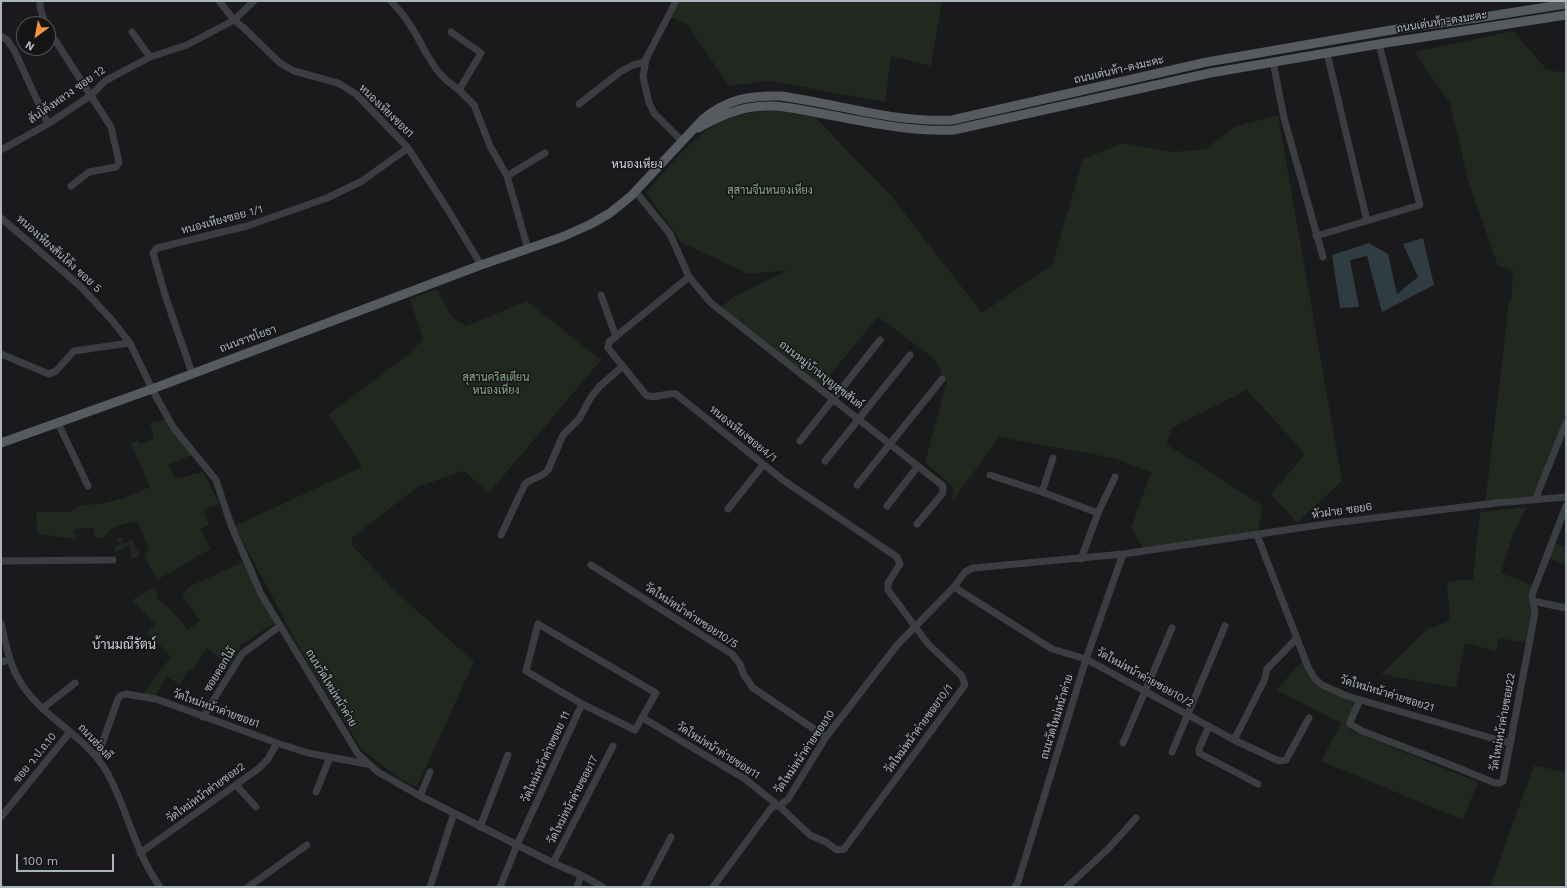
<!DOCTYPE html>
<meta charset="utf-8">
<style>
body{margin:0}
#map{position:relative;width:1567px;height:888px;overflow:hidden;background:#1a1a1c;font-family:"Work Sans",sans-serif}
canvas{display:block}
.frame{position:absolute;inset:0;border:2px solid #acb4bc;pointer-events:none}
.north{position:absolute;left:16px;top:16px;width:40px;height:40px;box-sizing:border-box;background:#151517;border:1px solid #515559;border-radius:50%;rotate:212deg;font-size:11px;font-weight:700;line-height:16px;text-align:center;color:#acb4bc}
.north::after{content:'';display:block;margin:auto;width:14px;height:18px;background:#f69339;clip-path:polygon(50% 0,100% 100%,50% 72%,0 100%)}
.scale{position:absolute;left:16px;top:854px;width:98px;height:18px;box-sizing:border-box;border:2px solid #acb4bc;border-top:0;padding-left:5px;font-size:12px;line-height:14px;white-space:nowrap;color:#acb4bc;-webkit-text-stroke:3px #151517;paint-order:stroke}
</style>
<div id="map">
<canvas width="1567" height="888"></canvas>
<div class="frame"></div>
<div class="north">N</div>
<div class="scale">100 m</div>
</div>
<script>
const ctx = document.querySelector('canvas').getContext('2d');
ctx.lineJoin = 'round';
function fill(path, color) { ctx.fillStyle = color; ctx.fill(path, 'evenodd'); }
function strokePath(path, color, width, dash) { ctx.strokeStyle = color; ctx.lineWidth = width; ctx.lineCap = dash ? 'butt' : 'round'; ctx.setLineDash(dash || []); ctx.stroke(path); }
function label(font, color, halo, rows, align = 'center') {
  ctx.font = font + ' "Work Sans",Sarabun,sans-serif'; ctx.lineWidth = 3; ctx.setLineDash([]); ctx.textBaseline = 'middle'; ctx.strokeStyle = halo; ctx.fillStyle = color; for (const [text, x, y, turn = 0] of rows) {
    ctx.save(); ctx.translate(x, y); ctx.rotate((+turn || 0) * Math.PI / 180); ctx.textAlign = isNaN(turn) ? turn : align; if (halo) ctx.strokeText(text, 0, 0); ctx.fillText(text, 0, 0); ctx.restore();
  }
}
fill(new Path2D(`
 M676,1H942L931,66L891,56L885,102L769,81L729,86L687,24L669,16Z
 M1513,31L1547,70L1566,73V421L1535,500L1485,505L1509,302H1511L1513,270L1498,266L1468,180L1450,103L1414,52Z
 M773,110L815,117L892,197L982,313L1052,265L1083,159L1123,143L1173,152L1206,149L1234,127L1278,115L1342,481L1297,523L1271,494L1305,454L1247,390L1172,428L1166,444L1263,506L1257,535L1145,551L1131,528L1151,472L1113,458L999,437L952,502L954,488L925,462L947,381L932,357L878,317L819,388L719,309L733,297L788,270L748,274L681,242L646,192C669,168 690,138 720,122C736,114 755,112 773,110Z
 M437,289L452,317L466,326L527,301L601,360L489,493L464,471L417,487L352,538V545L393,589L474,662L417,787L400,779L362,750L298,646L235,526L362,467L329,414L410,353L423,339L410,299Z
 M165,420L169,429L174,431L192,455L168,464L175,479L203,472L219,504L203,510L209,525L200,529L210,549L157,580L144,554L149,551V549L138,523C130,521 116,525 110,530C108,532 106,535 104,538H95L93,528L74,529L75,539L38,534L36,512H69L79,506L105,503L124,498L150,487L131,443L138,440L140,444L152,440L154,436L150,423Z
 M1527,507L1512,537L1501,573L1533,585V614L1527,643L1499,638L1496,651L1465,643L1456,688L1381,674L1427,629L1450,621L1447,582L1473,579L1480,512Z
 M121,538L123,543H127L133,539L136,550H138L140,556L132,559L129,546L115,552L114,547L120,545L117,539Z
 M1555,543L1566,547V565L1549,558Z
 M245,561L276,622L241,645L230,666L207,648L200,658L193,671L188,670L180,684L167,677L154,697L143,694L170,658L168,653L147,633L156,624V623H155L132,600L155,587L158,594L156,598L170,609L188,630L200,621L182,594L191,586Z
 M1303,661L1310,679L1317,687L1356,703L1348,722L1349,730L1478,782L1463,820L1321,761L1341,723L1276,690Z
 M1534,765L1566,773V887H1490Z`), '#20281f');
fill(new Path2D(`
 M1423,238L1434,285L1382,312L1367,256L1350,260L1359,307L1340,308L1332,255L1369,243L1388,254L1397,294L1418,277L1403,244Z`), '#2f3c41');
strokePath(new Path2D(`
 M40,1V7L45,24
 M219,1L234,20L245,29L280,63L294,71L338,83L356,94L408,148L448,210L481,265
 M391,1L404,16L414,31L426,53L436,69L446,80L459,90L474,105L490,146L507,176L528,249
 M676,1L646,59L643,77L649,103L654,113L682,141
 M48,29L111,127L119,162L116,167L89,172L71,186
 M132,32L150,57
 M451,32L481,53L459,90
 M1,36L7,40L14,50L48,124
 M1327,53L1367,221
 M1273,62L1284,118L1323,257
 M579,104L620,72L633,65L645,62
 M1,150L48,124L90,96L105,81L150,57L187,45L234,20L254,1
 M507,176L545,153
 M636,192L670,234L689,277L711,303L943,486V493L917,524
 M1,218L80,286L111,319L130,343L152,389L173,427L216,480L231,525L261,594L358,754L378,772L420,796L553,863L581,875L603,887
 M1316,236L1420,205L1379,44
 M601,295L616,337
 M1,354L49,374L56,371L74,351L130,343
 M192,373L166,298L153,253L157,248L247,226L327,198L362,181L408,148
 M58,423L88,486
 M800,441L880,340
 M825,461L910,355
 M990,475L1042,492L1098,513
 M857,485L942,379
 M1042,492L1053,458
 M1535,500L1566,423
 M887,506L918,466
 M728,509L763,465
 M501,535L525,484C533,477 542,478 548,470L563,435L579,419L591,397L600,386L623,366
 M1257,535L1308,667L1315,679L1322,685L1347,696L1505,742L1511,741
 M1081,559L1098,513L1115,477
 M1,561L113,560
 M591,565L732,654L740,664L744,675L753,688L826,737
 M954,587L1052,649L1086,659L1234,740L1279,761L1286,760L1309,718
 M1534,603L1537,602L1566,608
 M1,623C6,643 9,665 21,683C42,717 84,735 105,769C112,780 117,793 122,805C133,833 142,862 160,887
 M1,662L10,660
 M1360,700L1350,722V724L1362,731L1446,763L1495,783H1500L1503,781L1535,613L1532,595L1566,506
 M43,708L75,683
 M203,717L242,654L280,626
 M643,718L745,779L779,806L810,835L826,842L837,850L844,849L965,685L962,676L928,644L888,590V583L900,564L897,557L783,480L676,394C665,392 656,400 646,395L608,348L609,342L689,277
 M1209,726L1199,749V753L1258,784
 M1234,740L1264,681L1267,669L1297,638
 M1123,743L1172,628
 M1172,752L1225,626
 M97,758L118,699L120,696L126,694L156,699L277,743L308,753L367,764
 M236,785L256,807
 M316,792L330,757
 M420,796L430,772
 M1,817L70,732
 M480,827L508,755
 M140,853L258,769L268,759L277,743
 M553,863L613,746
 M248,887L307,845
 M430,887L454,813
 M500,887L517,845L582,704L635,730L656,693L538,624L526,671L582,704
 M577,887L581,875
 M645,887L671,837
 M713,887L772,807L779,806L788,799L826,737L898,644L954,587L965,572L973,568L1123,554L1333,523L1496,503L1566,497
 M1015,887L1018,882L1086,659L1123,554
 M1067,887L1108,849L1136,818`), '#3b3d41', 7);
strokePath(new Path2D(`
 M698,128C720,116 741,106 767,106C786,105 805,111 824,114C867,122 909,132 954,130L1210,73L1379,44L1566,15
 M1,443L152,389L481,265L562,237L591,224L610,213L631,196L703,119C728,99 749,95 781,96C838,104 894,123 952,120L1207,62L1397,29L1477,18L1566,4`), '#575b60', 9);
label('11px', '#acb4bc', '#151517', [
 ["ถนนเด่นห้า-ดงมะดะ",1442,22,-9],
 ["ถนนเด่นห้า-ดงมะดะ",1119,70,-13],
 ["สันโค้งหลวง ซอย 12",67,95,-35],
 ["หนองเหียงซอย1",386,111,44],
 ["หนองเหียงซอย 1/1",222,220,-15],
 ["หนองเหียงสันโค้ง ซอย 5",59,254,42],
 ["ถนนราชโยธา",248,339,-20],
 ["ถนนหมู่บ้านบุญสุขสันต์",821,375,38],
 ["หนองเหียงซอย4/1",743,434,39],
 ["หัวฝาย ซอย6",1342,511,-8],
 ["วัดใหม่หน้าค่ายซอย10/5",691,616,33],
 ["ซอยดอกไม้",220,670,-58],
 ["วัดใหม่หน้าค่ายซอย10/2",1145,678,29],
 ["ถนนวัดใหม่หน้าค่าย",331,688,59],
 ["วัดใหม่หน้าค่ายซอย21",1387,694,17],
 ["วัดใหม่หน้าค่ายซอย1",216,709,20],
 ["ถนนวัดใหม่หน้าค่าย",1057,717,-73],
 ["วัดใหม่หน้าค่ายซอย22",1503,722,-80],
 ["วัดใหม่หน้าค่ายซอย10/1",919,729,-54],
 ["ถนนฮ่องลี",95,742,47],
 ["วัดใหม่หน้าค่ายซอย11",718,751,32],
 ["วัดใหม่หน้าค่ายซอย10",805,752,-56],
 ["วัดใหม่หน้าค่ายซอย 11",546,757,-65],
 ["ซอย ว.ป.ถ.10",35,758,-51],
 ["วัดใหม่หน้าค่ายซอย2",206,793,-36],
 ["วัดใหม่หน้าค่ายซอย17",573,800,-63]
]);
label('11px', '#88a783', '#151517', [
 ["สุสานจีนหนองเหียง",770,191],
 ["สุสานคริสเตียน",496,378],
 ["หนองเหียง",496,391]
]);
label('12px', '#cdd2d8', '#151517', [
 ["หนองเหียง",637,164]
]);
label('13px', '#cdd2d8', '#151517', [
 ["บ้านมณีรัตน์",124,645]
]);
</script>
